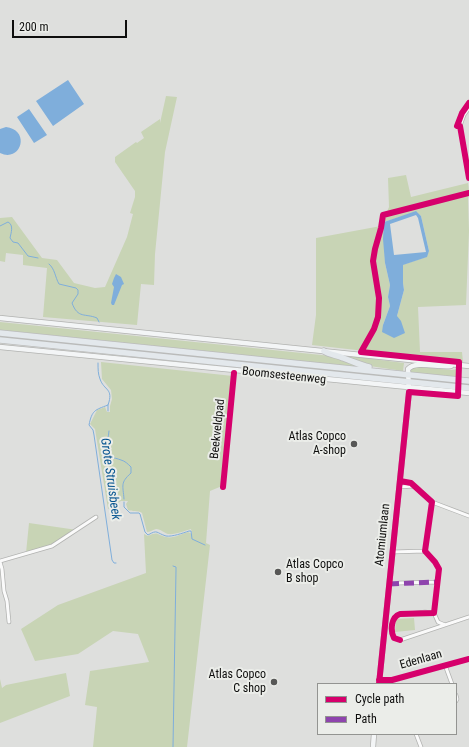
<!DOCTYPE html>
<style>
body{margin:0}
#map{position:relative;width:469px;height:747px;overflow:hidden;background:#dedfdd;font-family:"Roboto Condensed",sans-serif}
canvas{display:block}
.legend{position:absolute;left:317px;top:683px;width:140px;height:52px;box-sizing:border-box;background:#ebede9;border:1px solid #939491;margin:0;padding:5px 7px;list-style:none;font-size:12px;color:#0e0e0d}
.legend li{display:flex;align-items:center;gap:8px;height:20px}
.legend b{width:20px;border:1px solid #939491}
.scale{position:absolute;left:12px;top:20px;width:115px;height:18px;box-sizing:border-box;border:2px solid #0e0e0d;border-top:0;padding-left:5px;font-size:12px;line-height:14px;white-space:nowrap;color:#0e0e0d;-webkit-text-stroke:3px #ebede9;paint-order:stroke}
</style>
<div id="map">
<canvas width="469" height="747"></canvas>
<ul class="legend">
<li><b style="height:5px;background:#d6006c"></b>Cycle path</li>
<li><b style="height:5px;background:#8e44ad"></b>Path</li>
</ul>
<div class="scale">200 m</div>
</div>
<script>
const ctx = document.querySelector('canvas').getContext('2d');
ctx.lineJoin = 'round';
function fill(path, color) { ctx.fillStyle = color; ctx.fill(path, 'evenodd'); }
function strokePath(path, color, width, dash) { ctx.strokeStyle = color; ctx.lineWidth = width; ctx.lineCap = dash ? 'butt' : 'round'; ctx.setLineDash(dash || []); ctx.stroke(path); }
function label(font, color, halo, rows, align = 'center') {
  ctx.font = font + ' "Roboto Condensed",sans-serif'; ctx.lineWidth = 4; ctx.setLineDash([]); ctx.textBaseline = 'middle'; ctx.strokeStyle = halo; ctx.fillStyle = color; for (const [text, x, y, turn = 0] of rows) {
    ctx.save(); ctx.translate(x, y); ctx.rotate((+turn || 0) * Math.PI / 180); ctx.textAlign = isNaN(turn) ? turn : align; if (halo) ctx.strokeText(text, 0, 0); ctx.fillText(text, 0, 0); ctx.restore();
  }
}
fill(new Path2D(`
 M166,96L177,97L165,152L155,254L154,285L141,284L137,325L43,317L47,268L23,265V255L6,253L5,262L0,261V218L12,217L42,258L57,260L74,283L95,288L105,287L127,237L133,214L130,213L135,197V191L115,162V157L136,142L137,143L144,138L141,132L160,119V123Z
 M406,175L411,197L468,183C469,188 469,194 468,199L469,231L466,305L418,307L420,352H462L463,362L312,345L316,315V238L381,226L389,207L388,178ZM416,212L421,216L429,251L426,257L402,265L403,283L404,290L397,316L383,325L390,306L388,297L390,285L385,263L384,222Z
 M0,322L331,356H336L360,367L0,330Z
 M0,335L336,369L335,372L0,337Z
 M341,355L404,363L403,371L363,365Z
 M101,362L233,376L222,486L210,491L206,543L210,545L187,747H93L97,707L85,705L90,671L149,662L138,634L113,631L78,654L35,661L21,629L58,605L146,573L144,534L148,536C159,531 156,535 166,537C173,539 181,534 188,532L192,534L191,529C184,531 175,535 168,534C164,533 161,529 156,529C152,530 150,532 147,532L142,513C138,510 132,512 128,510L126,504L128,501H121L108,509L95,429L90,424L97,410L105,407L107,412H110V406L112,399L111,390L102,379Z
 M418,367L452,370L457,369V377L410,372L412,369Z
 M29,523L77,530L52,546L26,553Z
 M414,618L415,630L395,632L396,619Z
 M66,673L70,696L0,723V679L2,688L6,685Z`), '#c8d4b5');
fill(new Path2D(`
 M68,80L84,104L53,126L36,101Z
 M29,109L47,135L34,143L17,117Z
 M6,127C31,130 21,163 0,153V129Z
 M416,211L421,216L429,251L427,257L403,265V283L404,290L397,316L401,321L405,333L394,338L382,332L383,325L390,306L388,297L390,285L385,263L383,239L384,222ZM416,215L418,218L426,252L394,255L390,224Z
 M116,274L121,277L124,284L122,285L114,305H112L111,303L114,287L112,284L114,278Z`), '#7faedb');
strokePath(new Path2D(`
 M0,226L8,222C14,225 11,233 10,238L13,242L18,243L28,256L38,258
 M49,264C55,269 55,277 59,284L76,288L78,290V294L72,303C78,319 85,313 97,318L99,322
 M98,363C98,369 98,374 100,379C104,391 114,388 108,405C95,410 92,410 89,425L93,430L94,435L112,560L114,563H116
 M108,405V411
 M109,431C109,437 106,442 105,447C104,458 114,457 121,460C125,461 128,464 131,467V473C120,483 123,485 124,499
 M124,502V507L130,513H139L140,514L145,532L148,535C158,529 156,533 166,536C172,537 183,533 189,531H191L192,539L205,545
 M173,566L176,567V570L173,747`), '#7faedb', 1);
const street = new Path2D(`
 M469,108L464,115L460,126L469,178
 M383,215L469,193
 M400,481L411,483L432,502L469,516
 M399,487L414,486
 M432,502L425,551L435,562L439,569L434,613L438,622L445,625
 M392,552L425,551
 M0,561L52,546L96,517
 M0,562L2,569L4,591L7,601L9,622
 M399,583L437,582
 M434,613L425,612L397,615C391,621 390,631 394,638L400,640L469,617
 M445,665L452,684
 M379,680H392L469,659
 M456,695L457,699L456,701
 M416,734L421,747`);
const secondary = new Path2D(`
 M0,318L469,366
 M0,347L469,393
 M379,684L409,392L408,369C416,360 438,368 451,366
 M373,747L374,734`);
const highway = new Path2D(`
 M0,333L469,381
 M0,340L469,388
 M324,351C330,355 337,355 343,358C352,361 360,365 369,367`);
strokePath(street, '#b1b2b0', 4.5);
strokePath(secondary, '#b1b2b0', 6);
strokePath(highway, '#babbba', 7);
strokePath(street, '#fafafa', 3);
strokePath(secondary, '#f3f5f6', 4.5);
strokePath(highway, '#e3e8ec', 5.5);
strokePath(new Path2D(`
 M389,584L437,582`), '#8e44ad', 5, [10, 5]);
strokePath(new Path2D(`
 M469,103L462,113L457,126H460L469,178
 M223,487L234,373
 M400,640L394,638C390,630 391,617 400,614L434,613L439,569L435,562L425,551L432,502L411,483L400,481
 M379,680H392L469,659
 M379,684L409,392L458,396L459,365V362L361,352L374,329L378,317L379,298L373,261L375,249L381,228L383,215L469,193`), '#d6006c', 6);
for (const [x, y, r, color] of [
 [354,444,4,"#575756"],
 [278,572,4,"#575756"],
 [274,682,4,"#575756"]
]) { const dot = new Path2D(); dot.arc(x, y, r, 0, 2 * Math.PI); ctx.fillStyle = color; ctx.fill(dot); strokePath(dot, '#ebede9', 1.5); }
label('12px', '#0e0e0d', '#ebede9', [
 ["Boomsesteenweg",284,376,6],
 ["Beekveldpad",218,429,-84],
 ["Atomiumlaan",383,535,-84],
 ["Edenlaan",421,660,-16]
]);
label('12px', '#0e0e0d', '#ebede9', [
 ["Atlas Copco",346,437],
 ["A-shop",346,451],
 ["Atlas Copco",286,565,"left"],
 ["B shop",286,579,"left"],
 ["Atlas Copco",266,675],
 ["C shop",266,689]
], 'right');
label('italic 13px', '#055490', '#ebede9', [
 ["Grote Struisbeek",110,479,82]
]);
</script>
